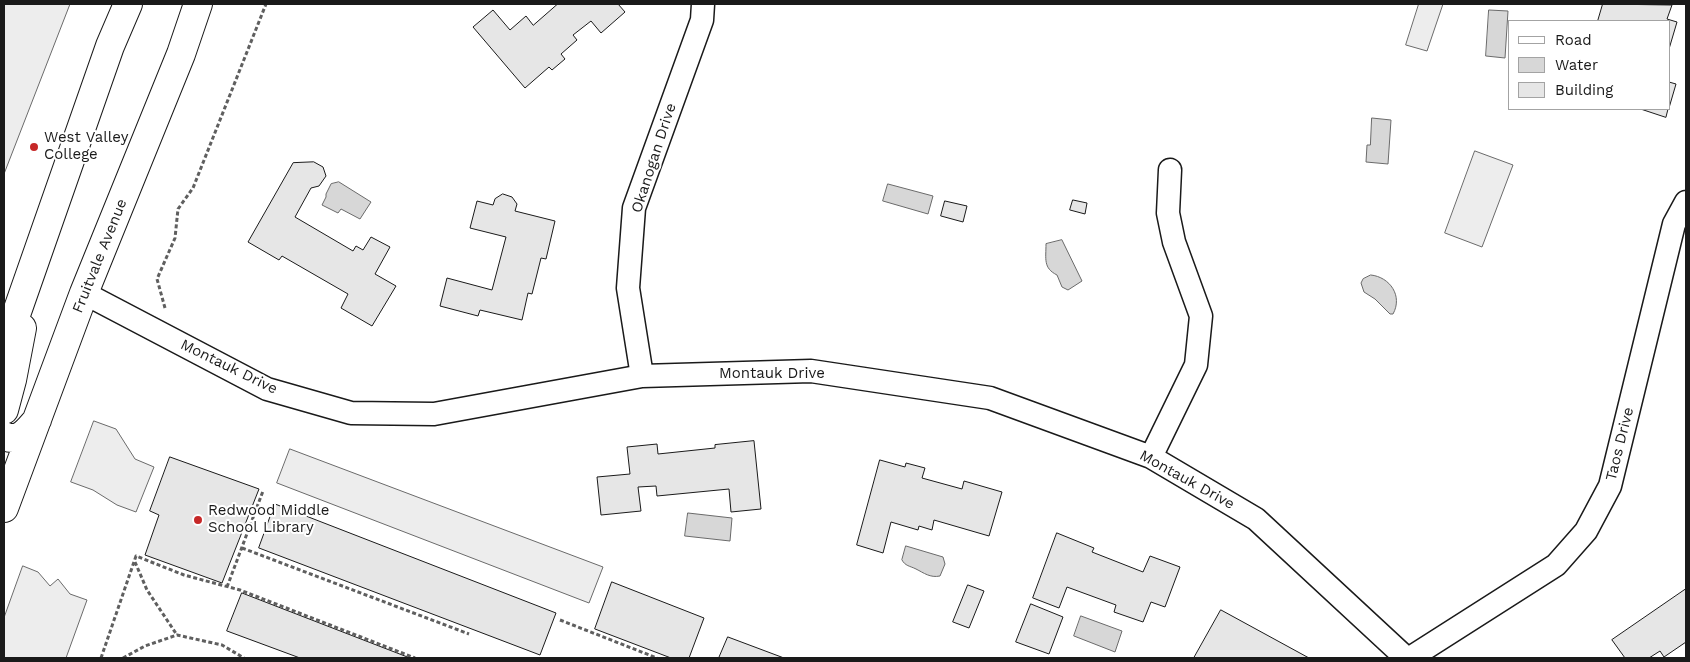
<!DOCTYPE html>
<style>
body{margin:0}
#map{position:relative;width:1690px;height:662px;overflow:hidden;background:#fff;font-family:"Work Sans",sans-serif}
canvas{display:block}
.frame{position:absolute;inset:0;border:5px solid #1a1a1a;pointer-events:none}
.legend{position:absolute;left:1508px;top:20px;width:162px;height:90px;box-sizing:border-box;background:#fff;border:1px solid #a3a3a3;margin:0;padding:6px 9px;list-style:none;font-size:15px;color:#1a1a1a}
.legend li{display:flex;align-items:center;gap:10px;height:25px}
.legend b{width:25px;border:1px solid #a3a3a3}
</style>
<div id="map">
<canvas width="1690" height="662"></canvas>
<div class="frame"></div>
<ul class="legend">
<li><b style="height:6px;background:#fff"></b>Road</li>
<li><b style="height:14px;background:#d7d7d7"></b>Water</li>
<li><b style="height:14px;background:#e6e6e6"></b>Building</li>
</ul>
</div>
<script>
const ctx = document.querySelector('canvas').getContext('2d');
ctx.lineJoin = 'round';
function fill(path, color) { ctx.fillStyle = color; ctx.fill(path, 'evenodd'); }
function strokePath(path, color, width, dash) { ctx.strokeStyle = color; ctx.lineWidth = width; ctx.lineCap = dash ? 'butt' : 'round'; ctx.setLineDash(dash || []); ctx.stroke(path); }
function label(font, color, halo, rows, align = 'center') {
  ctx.font = font + ' "Work Sans",sans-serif'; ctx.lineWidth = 4; ctx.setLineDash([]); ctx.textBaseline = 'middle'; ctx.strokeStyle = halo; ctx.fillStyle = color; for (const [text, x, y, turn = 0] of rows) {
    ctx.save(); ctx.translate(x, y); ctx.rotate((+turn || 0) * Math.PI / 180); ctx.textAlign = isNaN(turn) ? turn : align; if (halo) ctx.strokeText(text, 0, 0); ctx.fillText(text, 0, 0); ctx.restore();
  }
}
const built = new Path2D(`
 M4,4H70L4,174Z
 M1419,4H1443L1427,51L1406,45Z
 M1475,151L1513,165L1482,247L1445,233Z
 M94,421L116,429L135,459L154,467L136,512L117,505L93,490L71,482Z
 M290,449L603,567L589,603L277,483Z
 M23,566L38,572L50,586L58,579L70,594L87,600L66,658H4V618Z`);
fill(built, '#ededed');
strokePath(built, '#6a6a6a', 1);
const water = new Path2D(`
 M1489,10L1508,11L1505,58L1486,56Z
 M1372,118L1391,120L1388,164L1366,162L1367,145H1370Z
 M339,182L371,202L360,219L341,209L338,213L322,205L326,197V194L331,184Z
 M888,184L933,196L928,214L883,201Z
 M1062,240L1082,281L1068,290L1062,287L1057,275C1043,268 1046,259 1046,244Z
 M1371,275C1390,277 1403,296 1393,314H1390L1375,299L1364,292L1361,283L1363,279Z
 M688,513L732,518L730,541L685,536Z
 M906,546L943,557L945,564L940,576C930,578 924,573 916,569C910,566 905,566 902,560Z
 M1081,616L1122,631L1115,652L1074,636Z`);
fill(water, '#d7d7d7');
strokePath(water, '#6a6a6a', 1);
const building = new Path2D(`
 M558,4H618L625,12L601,33L591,21L573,35L577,40L561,54L565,59L552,70L549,67L525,88L473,27L493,10L510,30L526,16L533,25Z
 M1603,4L1672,5L1667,19L1677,22L1669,49V21H1598Z
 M1669,82L1676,84L1669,108Z
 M1641,109H1668L1666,117Z
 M314,162L323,167L326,176L319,186L311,188L295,217L353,251L356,246L363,250L371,237L390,247L375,274L396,286L372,326L341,308L348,294L282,256L279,260L248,242L293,163Z
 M503,194L512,197L517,204L515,211L555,221L546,259L541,258L532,294L528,293L522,320L480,310L478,316L440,306L447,278L492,290L506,237L470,228L477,201L493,205L495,199Z
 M1073,200L1087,203L1085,214L1070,210Z
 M945,201L967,206L963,222L941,216Z
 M754,441L761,509L731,512L729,489L657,496L656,486L638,487L641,511L601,515L597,477L630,474L627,447L657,444L658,454L715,448V445Z
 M170,457L259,489L222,583L145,555L159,515L150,511Z
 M880,460L905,467L906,463L925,468L922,478L962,489L964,481L1002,492L989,536L934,520L932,530L919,526L918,530L891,522L883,553L857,545Z
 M275,504L556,613L540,655L259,548Z
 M1057,533L1094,548L1092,552L1143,572L1150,556L1180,567L1165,607L1151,602L1143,622L1114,612L1116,605L1067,587L1059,608L1033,598Z
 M612,582L704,618L689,658H671L595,629Z
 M968,585L984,591L969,628L953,622Z
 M1686,589V642L1664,657L1660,651L1649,658H1625L1612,640Z
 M242,593L410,658H300L227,631Z
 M1031,604L1063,617L1049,654L1016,642Z
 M1221,610L1309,658H1194Z
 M728,637L784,658H719Z`);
fill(building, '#e6e6e6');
strokePath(building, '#1a1a1a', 1);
const minor = new Path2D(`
 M84,293L267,389L351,413L434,414L642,376L811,371L990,398L1151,457L1256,519L1406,658
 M642,376L628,288L634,208L702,20L703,4
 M1151,457L1196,365L1201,316L1174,242L1168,213L1170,170
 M1410,658L1556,565L1586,531L1610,486L1674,224L1686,202`);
const secondary = new Path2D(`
 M4,349L110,46L128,4
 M4,410L12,380L22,328
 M4,436C20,443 27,431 37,420
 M4,508L84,293L181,54L198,4`);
strokePath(minor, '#1a1a1a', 25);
strokePath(secondary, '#1a1a1a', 30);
strokePath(new Path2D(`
 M165,308L157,279L175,238L178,209L193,188L266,4
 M242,548L469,634
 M135,562L147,590L177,635
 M227,587L263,491
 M560,620L657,658
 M101,658L136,556L184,575L240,590L415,658
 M123,658L145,646L177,635L222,645L244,658`), '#5f5f5f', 3, [4, 2.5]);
strokePath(minor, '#fff', 22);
strokePath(secondary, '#fff', 28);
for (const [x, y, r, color] of [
 [34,147,5,"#c62828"],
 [198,520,5,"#c62828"]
]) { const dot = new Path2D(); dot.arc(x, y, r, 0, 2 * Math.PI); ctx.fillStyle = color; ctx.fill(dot); strokePath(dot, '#fff', 2); }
label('15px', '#1a1a1a', '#fff', [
 ["West Valley",44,138],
 ["College",44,155],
 ["Redwood Middle",208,511],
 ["School Library",208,528]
], 'left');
label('15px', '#1a1a1a', '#fff', [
 ["Okanogan Drive",654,158,-72],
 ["Fruitvale Avenue",100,256,-68],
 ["Montauk Drive",229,367,26],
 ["Montauk Drive",772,374],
 ["Taos Drive",1620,444,-76],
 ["Montauk Drive",1187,480,29]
]);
</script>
